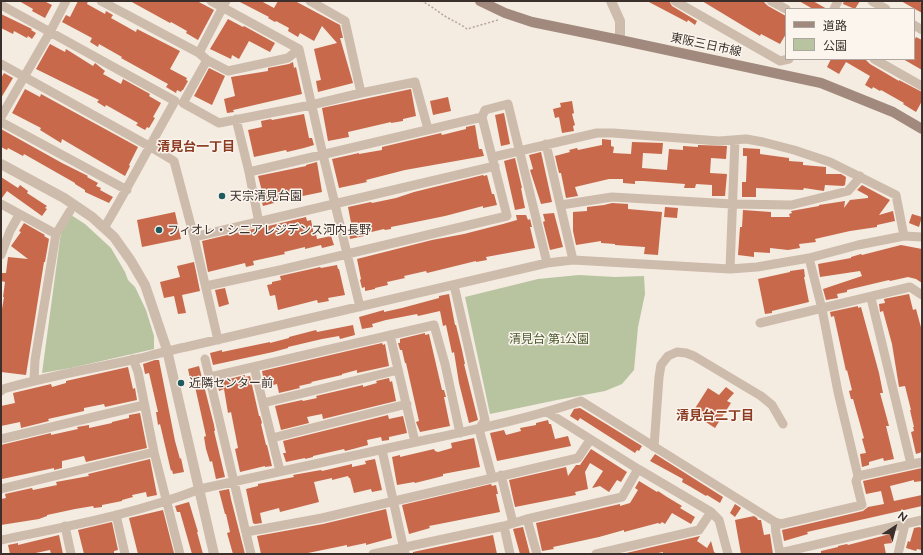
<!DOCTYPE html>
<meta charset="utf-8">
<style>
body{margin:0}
#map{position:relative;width:923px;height:555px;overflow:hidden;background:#f4ebe1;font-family:Raleway,"Noto Sans JP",sans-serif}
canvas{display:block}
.frame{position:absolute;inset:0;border:2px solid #3b302b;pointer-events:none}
.legend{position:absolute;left:785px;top:8px;width:130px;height:52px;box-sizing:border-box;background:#fbf5ee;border:1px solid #aea6a0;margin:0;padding:5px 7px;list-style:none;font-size:12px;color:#3b302b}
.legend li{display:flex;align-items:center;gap:8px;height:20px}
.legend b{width:20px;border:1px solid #aea6a0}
.north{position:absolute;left:875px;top:507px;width:40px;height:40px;-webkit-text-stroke:3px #fbf5ee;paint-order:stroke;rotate:36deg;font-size:11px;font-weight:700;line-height:16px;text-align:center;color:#3b302b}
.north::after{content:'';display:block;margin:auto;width:14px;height:18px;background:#3b302b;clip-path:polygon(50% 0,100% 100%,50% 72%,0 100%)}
</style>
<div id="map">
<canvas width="923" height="555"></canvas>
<div class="frame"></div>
<ul class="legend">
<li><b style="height:5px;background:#a18a7d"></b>道路</li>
<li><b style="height:11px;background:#b8c4a0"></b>公園</li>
</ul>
<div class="north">N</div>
</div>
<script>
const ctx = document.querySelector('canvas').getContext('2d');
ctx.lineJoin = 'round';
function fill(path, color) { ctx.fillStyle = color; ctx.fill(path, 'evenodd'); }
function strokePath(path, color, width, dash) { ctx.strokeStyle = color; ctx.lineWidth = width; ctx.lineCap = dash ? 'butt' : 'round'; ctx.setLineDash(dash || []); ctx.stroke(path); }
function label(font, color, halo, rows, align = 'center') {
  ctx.font = font + ' Raleway,"Noto Sans JP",sans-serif'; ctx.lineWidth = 3; ctx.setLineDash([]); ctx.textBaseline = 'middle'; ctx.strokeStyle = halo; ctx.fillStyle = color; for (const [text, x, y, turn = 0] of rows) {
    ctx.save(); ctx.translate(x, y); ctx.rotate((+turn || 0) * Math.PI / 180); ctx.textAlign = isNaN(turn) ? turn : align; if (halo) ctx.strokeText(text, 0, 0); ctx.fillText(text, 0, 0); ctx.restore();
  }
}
fill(new Path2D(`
 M71,215L85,224L111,248L125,272L128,280L135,287L146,310L154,336V349L71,368L42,373L61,232Z
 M579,275L615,277L644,276L645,294L638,327L634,370L622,384L605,391L557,400L490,414L465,297L538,279Z`), '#b8c4a0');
fill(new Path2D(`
 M19,1H44L52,5L45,18L32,11L33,9Z
 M78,1H88L87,4L105,14L106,11L113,15L111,18L136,32L137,29L180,51L170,69L187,78L186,80L188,81L183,90H182L181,92L177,90L176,93L166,87L168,84L121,58L122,57L99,44L98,47L90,42L92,38L62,22L66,15L70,17Z
 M130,1H197L214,10L198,40L186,33L187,31L171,22L170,23Z
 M238,1H261L274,8L278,1H295L340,25L343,38H340L353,83L318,92L316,81L321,80L314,49L337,43L322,26L314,41L300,33L298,37L288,31L289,28L276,21L275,22L268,18L269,17Z
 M647,1H669L672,6L697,21L695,25L688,20L687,22Z
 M702,1H763L768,6L786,16V34L780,44L761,34L760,36Z
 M799,1H813L827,9H813Z
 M844,1H860L855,9L843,4Z
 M901,1H918L922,3V13Z
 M1,14L32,29L31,30L36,33L32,39L28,36L27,38L14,31L13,34L1,28Z
 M228,19L243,27L244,26L275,43L270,52L249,41L239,59L232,55L231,59L210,49Z
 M916,37L922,40V70L903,59H914V41Z
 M50,44L65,52L66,49L93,66L95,63L105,71L103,74L121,84L123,79L150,94L149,96L161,103L153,117L155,118L149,128L147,127L145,130L136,125L138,123L106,105L105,107L97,102L99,100L36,69Z
 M831,59H865L870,64L899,81V80L922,92V101L916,112L903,104L904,103L881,90L880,91L873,87L872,89L865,85L870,76L846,62L839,74L827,67Z
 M293,62L294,68L296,67L302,94L233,110L234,112L227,113L224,99L235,96L231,77L268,71V68L289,64Z
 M209,68L225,76L212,105L194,96Z
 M4,73L13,78L1,98V78Z
 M25,89L40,97L41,94L138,147L129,165L130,166L125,176L62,139L61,143L40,130L41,128L12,113Z
 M411,89L416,116L403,119V121L391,123V122L348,132L349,137L328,141L322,108Z
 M448,97L451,111L433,115L430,101Z
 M572,101L574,113L572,114L575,125L573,126L574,131L562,133L559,117L555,118L553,109L561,107L560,103Z
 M504,113L510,144L501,146L495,115Z
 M304,114L309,138H312L314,145L304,148L287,152L286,150L254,157L248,130L262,127L261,121L271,119L272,120Z
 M475,125L479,149H482L484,156L405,170L366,180L367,182L339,188L332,159L359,153V154L382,150V147L441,133L442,135L466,129V127Z
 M1,129L62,163L88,176L87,177L98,183L96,186L101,188L100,190L113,197L109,203L85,192V190L75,184V183L24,154L23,156L8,148L7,150L1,147Z
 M602,139L611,140V146L614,147L613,153L631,154L632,142L663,143L662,154L643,153L642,168L667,170L669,149L683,150V146L698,147V145L727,146L726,159L711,158L710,173L727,174L725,196H712V185L696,184L695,188H684L685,184L643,181H635V184L623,183V179H609L575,187L578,196L566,198L561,173H559L555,156L570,152L569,150L577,148L578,150L602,145Z
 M743,148L760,149V154L789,158V161L803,162V165L826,167V174H841L846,177L845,185L843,186L825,185L824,191L804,188L803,190L756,188V197H742V182H746L747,156H743Z
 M541,152L552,202L541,204L530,170L533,169L529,155Z
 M515,158L522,188H521L525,208L515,210L504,161Z
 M317,162L322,192L274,202V203L263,206L260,195H263L258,176L306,166V165Z
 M483,175L484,176L487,175L492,194H494L497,205L483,208V206L445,216L391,227V229L385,230L384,229L363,234L364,236L350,239L348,229L352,228L348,207L371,202L372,203L396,198L414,192Z
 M1,177L18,188L20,185L28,191L27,193L47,206L45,208L47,209L42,216L7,191L2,198H1Z
 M862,185L890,200L879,215L893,211L895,221L877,225V227L850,231L815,239L816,242L799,244L800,248L788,250L770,248V253L754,252V257L738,255L740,227H742L743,210L771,212V217H790L789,214L792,213L791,211L819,206V205L845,201L844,208L850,200L868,198V196L857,190Z
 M612,203L628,204V209L662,212L658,255L644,254L645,247L615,245V244L601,243V241L576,245L573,231V212L587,211V207L604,205Z
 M665,207L678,208L677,218L664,217Z
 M175,212L181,239L142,247L137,220Z
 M554,213L563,247L550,250L543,222L545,221L543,214Z
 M912,214L922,217L919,227L909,223Z
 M516,215H526L528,220L530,219L532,227H530L535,248L486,257L487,260L476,262V261L427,273L426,271L404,276L405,278L387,282L388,285L375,288V289L365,291V287L362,288L360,280L361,279L357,259L432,240L464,234L503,224L517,220Z
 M306,217L307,221L311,220L314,235L316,234L317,239L331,236L334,245L322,248L321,245L305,249V247L284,252L285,254L253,261L254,265L246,267L245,263L208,272L202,241L257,228L261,229L264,227Z
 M24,223L45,235L44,236L49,239L45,262H44L26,375L1,372V315L4,297H3L5,282L1,281L2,273H6L8,257L28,259L11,246L21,232L19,231Z
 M901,245L922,249V283L916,279L908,277L890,281L889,280L847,290V292L837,294L838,298L826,300L823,289L862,276L860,271L820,277L818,264L851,258V257L861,254L862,255Z
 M194,262L200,291L182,295L186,313L178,314L174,296L164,298L160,282L180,277L177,266Z
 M337,265L338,269H339L345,295L328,298L329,301L318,303L317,300L278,310L275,295L270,296L267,285L272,284V282L281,280L280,276L320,267L321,268Z
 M804,269L805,277H804L809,302L772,311V313L765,314L758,279L790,272V271Z
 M225,288L229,304L219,307L215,290Z
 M449,294L455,325H456L462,350L465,364H464L478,420L469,423L459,383L454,352L452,353L446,325L443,326L440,311L418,316L417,314L386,320L372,324L373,327L362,329L359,317L384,310V312L402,308L439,298V296Z
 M909,294L913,310L916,309L922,331V452L916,454L911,432L914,431L913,427H914L910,410H911L905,386L899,387L892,344L883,311L880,312L879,304L885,303L884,299Z
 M858,306V308L861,307L879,373L883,393H880L889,426H886L894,459L884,461L883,458L869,462V465L862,467L860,454L866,453L862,439L864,438L853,399H851L849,391L852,390L847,370L846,371L834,316L831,317L830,312Z
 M353,325L355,335L340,339L339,336L322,339L288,347V348L273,352L213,365L210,353L222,350V352L270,342V343L289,338V337L316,330L317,332Z
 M425,333V335L429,334L442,390H444L446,397H444L450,426L420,432L416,422L419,421L406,363H405L402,350H400L398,343H400V339Z
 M382,343L383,345L385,344L389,366L357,373V370L342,374V375L311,382L312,383L299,386L300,388L279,393L277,384L265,387L262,371Z
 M155,360H159L175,441L180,459L181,458L184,472L173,474L172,470L171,471L160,424L158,425L156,412H158L149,373L145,374L143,364Z
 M199,366L214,425L215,431H214L225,477L216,479L212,461L210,462L206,449L204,437L206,436L194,382L191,383L188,369Z
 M128,367L133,389L135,388L137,400L105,407L104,404L84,408V411L48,419L49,421L21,428L20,422L1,426V406L15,403L13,393L51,384L52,387L66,383V381Z
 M245,375V377L250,376L259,416H260L262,423L261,424L266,445H267L272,466L265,467V466L240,472L235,449L238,448L231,412L228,413L224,389L219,391L217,382Z
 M389,378L390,382L392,381L396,401L323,419L322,414L307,417L309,423L281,430L275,406L302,400L303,401L317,398L316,396L363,385V387L377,383L376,381Z
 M726,387L734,393L727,401L731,403L715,428L692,413L708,388L719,395Z
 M580,408L642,446L639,451L637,450L635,453L580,418L578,421L570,416L574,409Z
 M140,413L147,448L86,462L84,456L62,461V468L54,470V468L2,479L1,445L51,433V435L78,429L77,427L89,425V428L112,423V422L129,418V415Z
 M388,415L389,419L403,416L407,433L389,437V440L382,441L381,437L367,440L368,445L353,449L345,451L344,449L313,456V457L305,459V458L286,462L283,453H286L283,441Z
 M548,420L549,424H551L555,439L568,436L571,446L497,461L490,433L504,430L506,435L521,431L520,428L536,425V423Z
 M474,438L480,467L443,474V476L415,483L414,482L397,485L392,457L400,455V457L434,449L435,451L438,452L452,448L451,443Z
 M591,449L627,472L621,482L617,480L609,492L600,486L592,488L603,471L590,463L585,472L588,489L575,492L576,495L515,507L509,480L566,467L568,476L576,465H580Z
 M655,454L723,497L720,503L707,495L706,496L691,487L682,482L683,479L650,461Z
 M150,459L157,495L147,497L146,492L132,495L133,497L122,500V501L102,505V507L94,508L93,506L75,509L47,515V516L39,519L1,525V499L6,498L5,494L32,488L33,490L57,485L56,482L89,476L88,474Z
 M375,459L382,490L372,492L371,489L354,493L350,478H349L348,476L332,480V478L314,482L319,502L280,512L279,508L260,513L262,523L255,524L253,523L246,489L258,486V484L294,477L293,475L321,470L322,471L352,464V467L366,464L365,461Z
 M922,468V481L914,482V480L890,486L894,501L922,495V506L807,532L808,534L784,541L782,530L863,511L868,507L884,504L881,491L866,494L863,481Z
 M639,481L657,492L658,491L667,497L682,506L680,508L695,517L691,524L672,513L665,524L662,522L660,524L658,523L624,532V530L599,537L553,547L554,549L542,551L536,523L620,504V506L630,503L638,490L635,488Z
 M491,484L492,486L496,485L498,494H496L500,512L429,526L430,528L409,534L402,505Z
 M229,489L231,499L245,554H233L227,533L230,532L226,514H225L219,491Z
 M189,502L198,532H197L203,554H192L180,512H177L175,506Z
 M735,504L741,508L735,517L730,513Z
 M386,509L392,538L366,545V543L347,547V545L303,554H261L257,536L323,524Z
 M163,510L174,553L138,554L129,518Z
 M754,516L757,518L758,520H761L764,535L770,534L773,554H741L735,520Z
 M112,522L118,550L114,551V554H84L78,530Z
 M523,527L530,554H520L513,529Z
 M919,527L922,528V550L917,549L916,551L906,548L908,541L910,542L914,528Z
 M890,534L892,543L884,544L886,554H821V551L838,547V546L847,544L848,545Z
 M59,535L63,554H51L50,550L31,554H10L8,545L18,543V545Z
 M493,535L497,554H413V552Z
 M700,536L697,541L707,548L711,541L714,552L717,554H663V552L654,554H622Z`), '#c8694b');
strokePath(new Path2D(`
 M421,1C431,5 439,13 448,18C455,22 461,24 467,29L498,20`), '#b9a596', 1.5, [2, 2]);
strokePath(new Path2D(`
 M101,1L199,53L207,60L228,71L288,58L299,49
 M211,1L299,49L323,155L360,307
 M310,1L345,21L361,93
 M675,1L780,61L789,59
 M771,1L786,9
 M872,1L886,9
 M1,5L175,101C151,143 129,186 104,228
 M834,9L838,1
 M914,25L922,30
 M199,53L226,1
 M874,59L922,86
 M207,60L183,103L219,123L311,105L361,93L415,82L428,129
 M1,64L149,146L174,161L194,237L218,340
 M1,117L50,32L66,1
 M236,119L249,172L259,223
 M1,122L127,190
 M546,144L573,260
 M493,157L597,133H613L719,141L746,139L763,142L794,150L830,162L896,195L904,236
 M249,172L482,117
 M1,204L56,234L35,360L34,380
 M561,205L612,197L732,204L791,205L848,191L856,182L860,176
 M56,234L70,211
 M194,237L495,166
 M1,255L10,231L19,215
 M730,269L735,140
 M454,285L485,420L479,429L492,477
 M206,286L280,270L507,216L482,117L485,110L508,104L547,263
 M871,298L911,464
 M760,323L910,287L922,295
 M390,335L415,442
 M133,359L138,372L154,452L180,554
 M205,359L251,554
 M254,367L280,471
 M210,377L434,325L445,364L460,433
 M1,391L3,389C49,376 95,368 141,358C156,354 171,350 186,347L547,263L573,260L730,269L757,267L809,258L858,245L904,236L922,237
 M263,403L398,370
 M547,412L638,469L711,512L719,520L728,554
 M272,438L407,404
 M1,439L144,405
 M654,447L659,377L661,365L668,356L677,352L686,353L694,356L761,396L772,405L783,424
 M382,450L405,554
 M501,475L513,523
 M858,476L922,462
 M1,489L154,452
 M116,515L125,554
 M527,519L537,554
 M775,522L776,533L780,554
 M65,526L71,554
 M504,526L510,554
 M246,532L322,518L578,458L590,440
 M1,540C68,526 136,514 200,489C272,473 344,457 416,442C472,430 527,419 581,401L775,522L781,524L862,505L856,481L858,476L838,392L822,309L809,258
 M780,553L922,520
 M373,554L504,526L527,519L622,497L638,469
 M596,554L699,530L711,512
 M898,554L905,524`), '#cdbbac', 9);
strokePath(new Path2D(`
 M611,1L620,21V40
 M1,164L64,198L92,217L114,237L131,261L145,285L167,350L214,554`), '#cdbbac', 10);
strokePath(new Path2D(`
 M480,1L505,13L532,22L620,40L821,83L893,112L922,129`), '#a18a7d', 10);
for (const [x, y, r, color] of [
 [222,196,4,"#1f5a5e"],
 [159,230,4,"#1f5a5e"],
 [181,383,4,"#1f5a5e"]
]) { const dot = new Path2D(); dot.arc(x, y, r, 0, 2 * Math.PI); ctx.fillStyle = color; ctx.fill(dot); strokePath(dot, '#fbf5ee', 1.5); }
label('12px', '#3b302b', '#fbf5ee', [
 ["東阪三日市線",706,45,12]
]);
label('12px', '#3b302b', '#fbf5ee', [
 ["天宗清見台園",230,196],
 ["フィオレ・シニアレジデンス河内長野",167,230],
 ["近隣センター前",189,383]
], 'left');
label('12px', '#4a5a2e', '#fbf5ee', [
 ["清見台 第1公園",549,339]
]);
label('bold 13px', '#8c3b22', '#fbf5ee', [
 ["清見台一丁目",196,147],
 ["清見台二丁目",715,416]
]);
</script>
